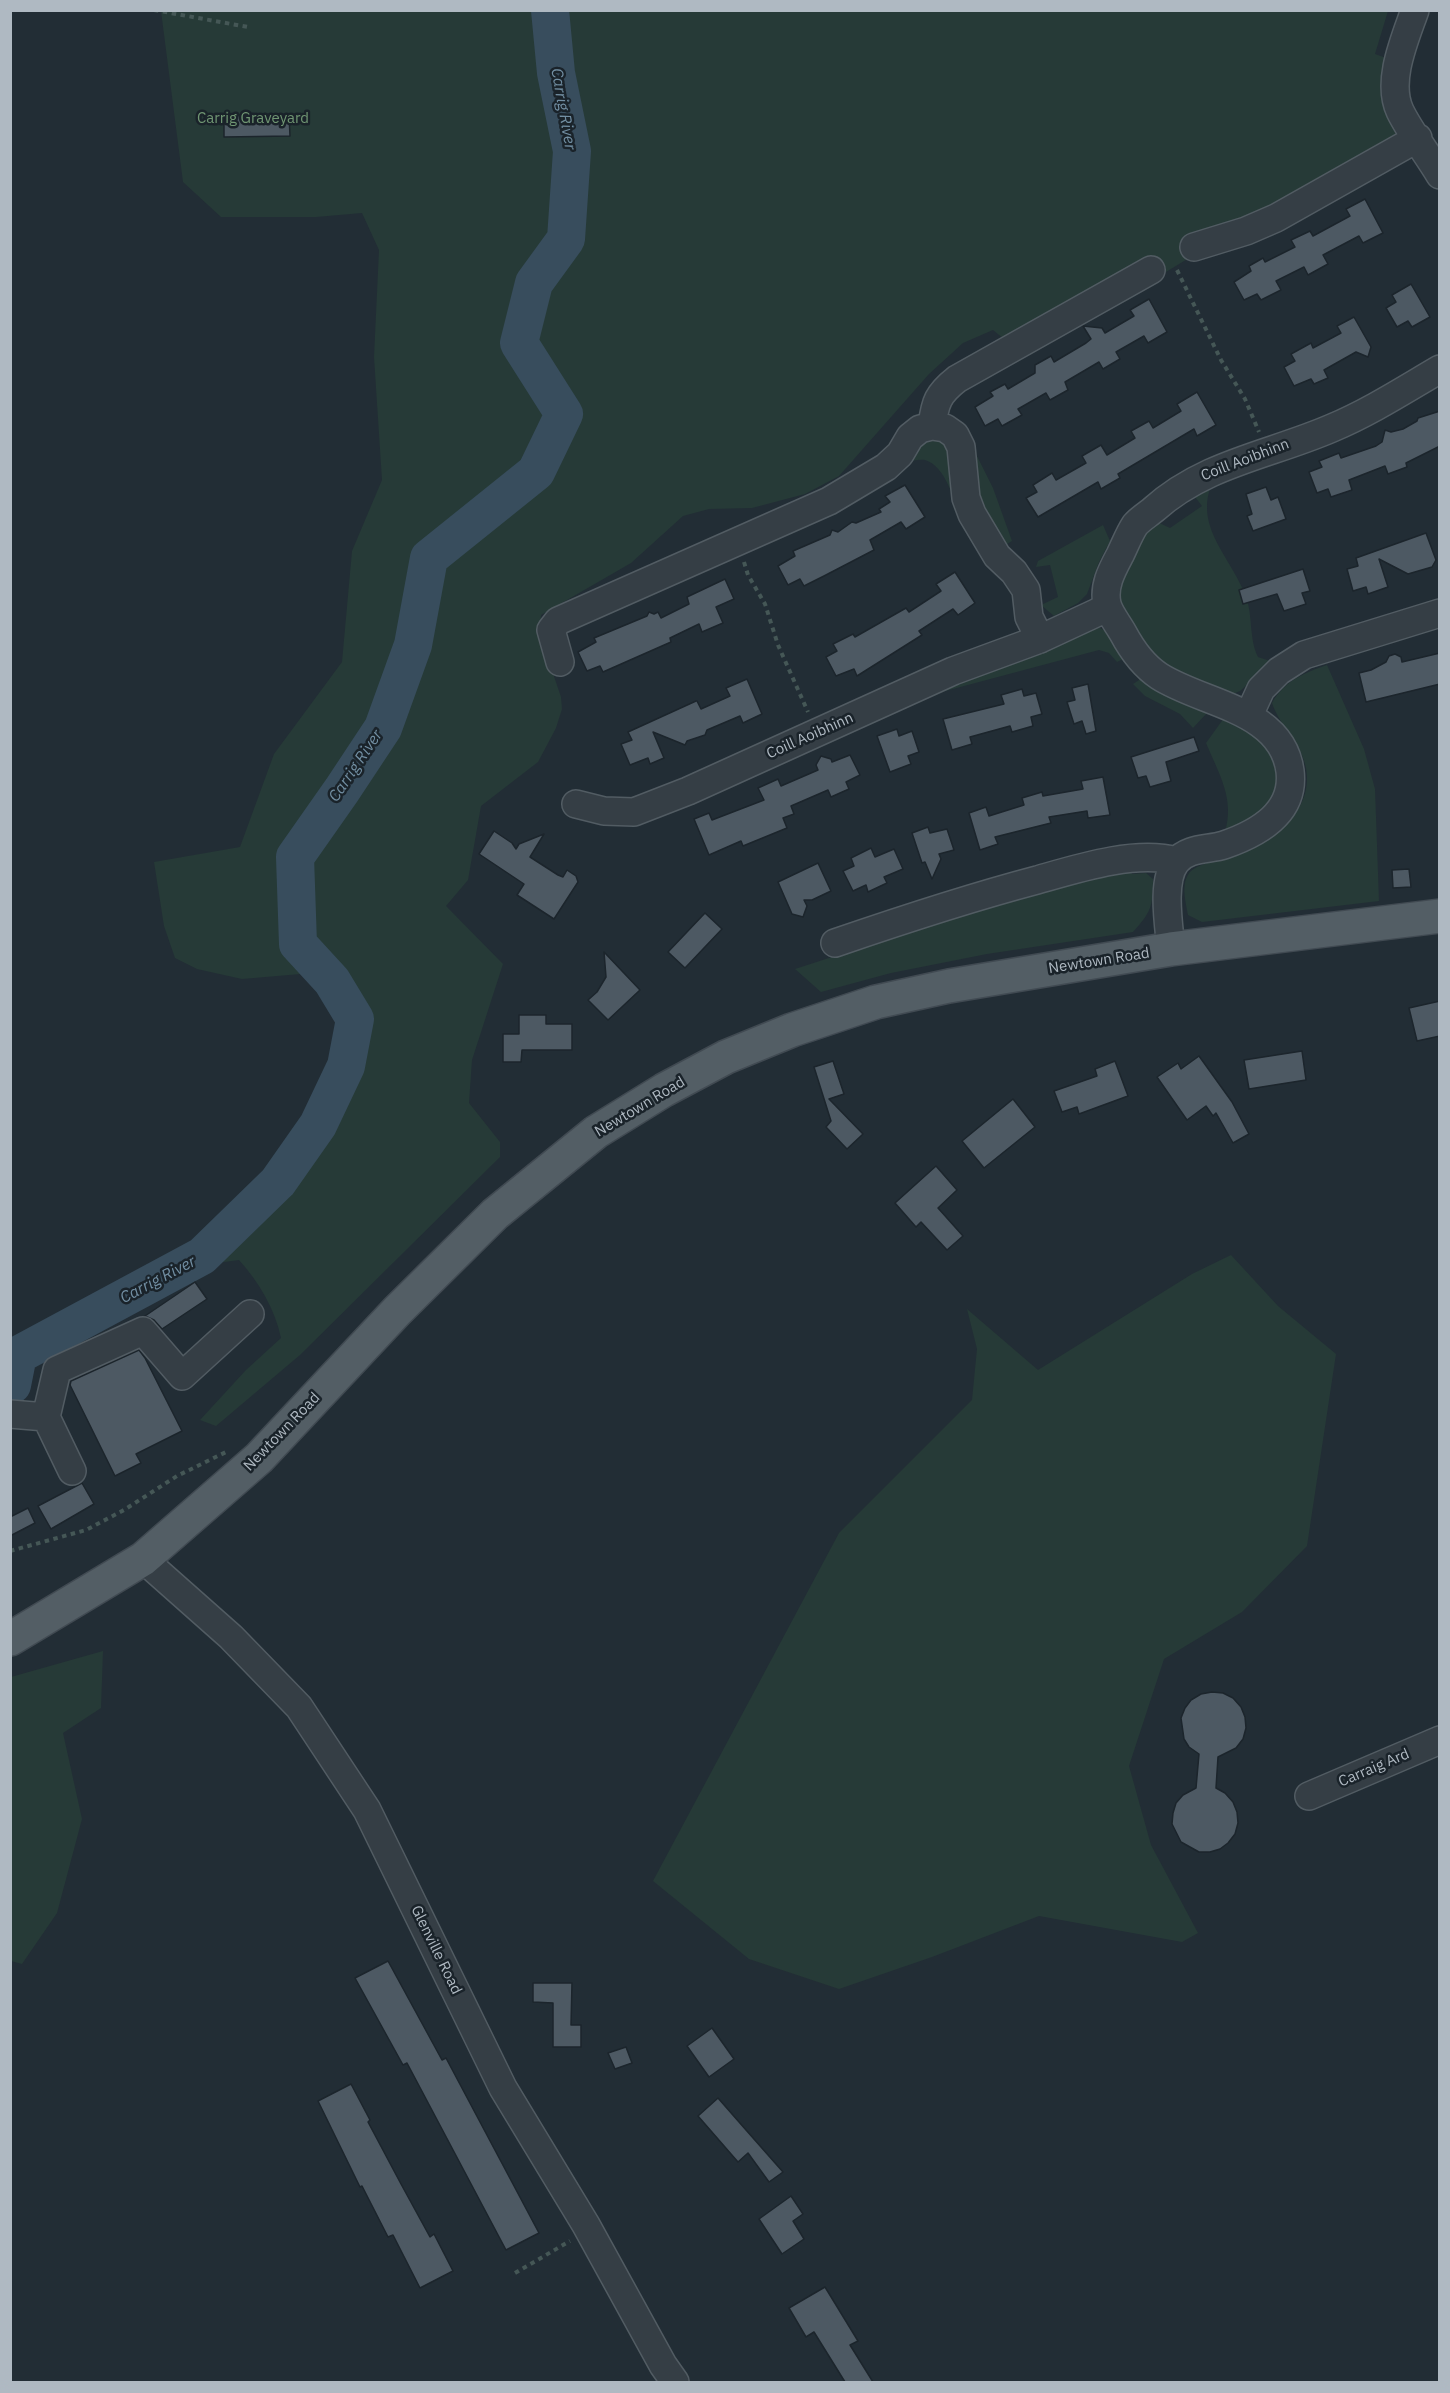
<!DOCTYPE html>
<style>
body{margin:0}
#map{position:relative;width:1450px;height:2393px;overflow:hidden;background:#222d35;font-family:"IBM Plex Sans",sans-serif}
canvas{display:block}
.frame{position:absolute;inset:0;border:12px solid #afb9c2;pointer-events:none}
</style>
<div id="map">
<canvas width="1450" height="2393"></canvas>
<div class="frame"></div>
</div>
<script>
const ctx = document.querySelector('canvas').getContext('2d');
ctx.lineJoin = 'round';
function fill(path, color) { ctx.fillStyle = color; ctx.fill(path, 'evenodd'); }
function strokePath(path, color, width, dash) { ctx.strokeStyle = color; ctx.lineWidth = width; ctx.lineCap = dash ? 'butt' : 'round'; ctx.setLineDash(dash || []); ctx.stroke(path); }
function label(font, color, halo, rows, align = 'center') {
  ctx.font = font + ' "IBM Plex Sans",sans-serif'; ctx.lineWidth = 5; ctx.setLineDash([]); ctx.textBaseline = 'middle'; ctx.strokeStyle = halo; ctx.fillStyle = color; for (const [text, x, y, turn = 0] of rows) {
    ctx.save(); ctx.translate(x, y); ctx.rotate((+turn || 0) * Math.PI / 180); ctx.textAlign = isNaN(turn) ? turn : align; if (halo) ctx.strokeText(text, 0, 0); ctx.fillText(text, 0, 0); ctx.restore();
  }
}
fill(new Path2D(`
 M161,11H1388L1375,54L1389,59L1396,130L1395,137L1248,219L1181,241L1189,258L1161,275L1004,339L993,330L963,343L929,374L839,476L805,494L752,508L709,509L683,516L631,563L541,615L540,635L561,697L562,709L556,728L538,762L481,806L468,880L446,906L503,964L472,1060L469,1103L500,1142V1157L300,1355L216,1426L200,1420L246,1370L281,1338C275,1309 259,1282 239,1260L224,1262L202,1256L275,1185L310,1137L329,1103L355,1019L324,972L242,979L197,969L175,958L164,926L154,862L240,847L274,754L342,662L352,551L382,480L374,357L379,250L362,213L316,217H221L183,182Z
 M925,439L939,440L951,449L961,519C954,501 946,466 925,460C919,459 912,461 906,462Z
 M975,452L993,488L1012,541L1004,546L980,514Z
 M1213,481C1192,527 1232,557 1246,597C1253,616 1249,639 1258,657L1273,662L1240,691L1228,696L1190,682L1148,652L1118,602L1120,574L1153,520L1170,528L1202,506L1192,493Z
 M1103,525L1110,541L1099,562L1087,594L1078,603L1054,616L1041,605L1058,597L1050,565L1036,567L1038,561Z
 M1091,626C1108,626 1117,645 1127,657L1117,662L1109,653L1099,650L919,698L1003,663L1061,645Z
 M1327,665L1364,749L1375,789L1379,901L1202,922L1188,915C1186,903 1181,886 1188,875C1194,863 1226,859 1238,854C1274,841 1314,810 1306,768C1301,742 1280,727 1272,703C1284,681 1304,673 1327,665Z
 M1145,676L1169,694L1207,713L1193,728L1180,714L1145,696L1133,684Z
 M1224,718L1267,742L1282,782L1263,814L1225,832C1235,799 1219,774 1206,743Z
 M1130,868L1132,874L1146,873L1153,879C1153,907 1151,912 1133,932L987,954L891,973L821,992L795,969L1048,887Z
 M1231,1255L1278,1306L1336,1354L1307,1546L1242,1612L1164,1659L1129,1766L1151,1845L1198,1933L1182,1942L1039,1916L932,1957L839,1989L749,1959L653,1881L839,1533L972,1400L977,1349L967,1309L1038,1370L1192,1274Z
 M103,1651L101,1708L63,1733L82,1819L57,1913L22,1964L11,1961V1677Z`), '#263a37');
strokePath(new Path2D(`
 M12,1385L18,1355L202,1256L278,1182L318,1125L346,1066L355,1019L332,981L298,944L295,857L342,790L383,728L413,645L429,558L536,472L564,414L519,343L534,283L566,239L572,151L556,73L550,10`), '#384d5d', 38);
const building = new Path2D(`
 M289,114L290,136L224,137V115Z
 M1365,199L1383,233L1363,243L1359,236L1323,255L1328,264L1308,275L1304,267L1276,281L1281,290L1261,300L1257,294L1244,300L1234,282L1251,271L1249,266L1263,258L1265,262L1295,247L1291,240L1310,231L1313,236L1350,216L1346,209Z
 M1411,284L1430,317L1412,327L1408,321L1397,327L1386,308L1396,302L1392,295Z
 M1149,299L1167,332L1148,343L1144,336L1116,352L1120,359L1103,369L1099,362L1065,382L1068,390L1050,400L1046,393L1018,409L1022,415L1002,426L998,419L985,426L975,407L993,396L990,392L1005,384L1008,389L1035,373V365L1051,356L1054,362L1086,343L1091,339L1083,326L1102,328L1105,333L1134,316L1130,310Z
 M1354,317L1371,347L1368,357L1356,352L1324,370L1328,378L1314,384L1311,379L1294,386L1284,367L1295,361L1291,354L1311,343L1313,348L1341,333L1337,326Z
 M1197,392L1216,425L1197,436L1194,429L1118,474L1120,478L1101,489L1098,482L1038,517L1026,498L1037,492L1033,485L1052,473L1056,480L1086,463L1082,456L1101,445L1107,455L1135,438L1131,431L1149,421L1153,428L1181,411L1177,404Z
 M1440,411V446L1406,463L1407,467L1388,474L1385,466L1349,480L1352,490L1331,497L1328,489L1317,493L1309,472L1322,467L1319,461L1339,453L1341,458L1376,446L1382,442L1385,430L1391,432L1403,429L1417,421L1418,418Z
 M905,485L925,517L906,529L901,522L870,540L874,550L824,576L804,586L800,579L788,585L778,566L795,556L793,551L830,535L832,530L838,532L852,522L856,523L881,512L879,509L890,502L885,496Z
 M1266,487L1271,500L1278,497L1286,519L1253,531L1247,516L1252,514L1246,494Z
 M1426,533L1436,560L1432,567L1408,574L1379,559L1388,587L1368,594L1366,587L1353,591L1347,569L1358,566L1356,558Z
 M1303,569L1310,591L1302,593L1306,604L1284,611L1277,594L1243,604L1239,590Z
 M955,572L975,603L958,615L953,609L919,631L922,635L857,676L854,669L836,676L826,657L837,651L833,644L853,634L855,637L906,608L909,612L941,591L936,584Z
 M725,579L734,599L716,607L723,623L702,632L699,624L670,638L671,642L603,672L600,666L587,671L578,652L596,642L594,638L647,616L649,612L654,614L658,612L661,618L689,604L687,597Z
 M1440,653V684L1366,702L1359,673L1371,670L1386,662L1389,656L1395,654L1401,657L1402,662Z
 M747,679L762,714L743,723L740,716L707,730L705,735L687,741L685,745L653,732L664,758L650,764L648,758L630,765L621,744L632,740L628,732L696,701H697L701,709L730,696L726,688Z
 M1088,684L1096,731L1086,734L1082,721L1074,724L1067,702L1075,700L1072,688Z
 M1022,689L1024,696L1036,693L1042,714L1031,717L1033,726L1012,732L1010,726L970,737L972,744L952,750L943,719L1004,704L1001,695Z
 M897,729L899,736L912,731L919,752L908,756L911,764L890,772L877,736Z
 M1194,737L1199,751L1166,762L1171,781L1150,787L1146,776L1138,778L1131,757Z
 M850,755L860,775L846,782L849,789L831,797L828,790L791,806L794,814L783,818L787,828L743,846L741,841L709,855L694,819L709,813L712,820L764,800L758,788L778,779L781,786L818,770L816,765L821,756L831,759L832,762Z
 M1103,777L1110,815L1088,818L1087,811L1049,817L1051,823L995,837L998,844L980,850L969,813L986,807L989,816L1024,805L1022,798L1042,792L1043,796L1083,789L1081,781Z
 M928,827L930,833L947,829L954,850L939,854L941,859L932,879L925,862L922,863L912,833Z
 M494,831L512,843L516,849L519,844L544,834L530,857L558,875L563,877L567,870L576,876L578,882L554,919L517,895L524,884L479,854Z
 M871,848L875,857L894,849L903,869L884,877L887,883L868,892L866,885L853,891L843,871L854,866L851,858Z
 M818,863L831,891L812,900H804L807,906L803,917L792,914L778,882Z
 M1409,869L1411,887L1393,888L1392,870Z
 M705,913L722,929L685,968L668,952Z
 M604,952L640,990L608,1020L588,1000L597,992L606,977Z
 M1440,1001V1036L1417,1041L1409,1008Z
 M519,1015H546V1024H572V1050H522L521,1062H503V1034H519Z
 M1302,1051L1306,1080L1249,1089L1244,1060Z
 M1199,1056L1232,1102L1249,1134L1233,1143L1216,1113L1213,1116L1206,1106L1187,1120L1157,1077L1178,1063L1181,1069Z
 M833,1061L844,1094L829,1099L863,1134L847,1149L826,1127L831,1121L814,1067Z
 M1115,1061L1128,1096L1079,1114L1077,1107L1062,1112L1054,1091L1097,1076L1095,1069Z
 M1013,1099L1035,1127L984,1168L962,1141Z
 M936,1166L957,1190L938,1208L963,1236L947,1250L921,1222L916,1227L895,1203Z
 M195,1282L207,1299L162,1329L154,1320L145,1316Z
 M139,1350L145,1358L182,1431L136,1454L141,1463L115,1476L70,1385L71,1381Z
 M82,1483L94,1504L51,1529L38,1506Z
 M28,1508L35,1523L10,1536V1517Z
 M1212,1692L1223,1693L1233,1698L1241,1707L1245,1717L1246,1728L1243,1739L1236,1748L1218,1757L1216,1788L1225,1793L1233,1802L1237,1812L1238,1823L1235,1834L1228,1843L1220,1849L1210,1852H1199L1181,1842L1172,1824L1173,1813L1176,1803L1183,1795L1196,1788L1199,1754L1189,1747L1184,1739L1181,1718L1185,1708L1191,1700L1201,1694Z
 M388,1961L442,2060L446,2058L539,2233L506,2250L407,2063L403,2065L355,1978Z
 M533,1983H572L571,2025H581V2047H553V2003L533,2002Z
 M712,2028L734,2059L709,2077L687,2046Z
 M626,2047L632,2063L615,2069L608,2053Z
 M351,2084L370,2120L368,2122L401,2184L430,2237L434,2234L453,2271L420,2288L393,2235L388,2237L362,2186L360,2187L318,2101Z
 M718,2098L746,2130L783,2172L769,2182L748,2153L738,2162L698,2116Z
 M791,2196L803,2214L793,2221L804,2239L782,2254L759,2219Z
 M825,2287L858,2341L850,2345L873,2382H845L814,2332L806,2337L789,2308Z`);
fill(building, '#4d5963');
strokePath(building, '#1c252c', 1.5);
const minor = new Path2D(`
 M1415,10C1405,39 1386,81 1400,111C1409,130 1428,155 1440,175
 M1194,247L1246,231L1276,218L1418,138
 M932,426C935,402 938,394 957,379L1151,270
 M560,662L551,630L558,621L829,501L886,467L900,454L910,437L920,429L932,426L945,428L955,435L961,447L966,498L972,514L997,556L1014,572L1026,590L1029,617L1040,639
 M1249,715L1261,689L1279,671L1304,655L1440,613
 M576,804L604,811L634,812L688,791L953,671L1040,639L1098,612L1107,606
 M835,943C902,920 969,898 1037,880C1079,868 1135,850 1177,861
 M1171,949C1169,926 1161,881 1176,862C1188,847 1209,850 1224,845C1259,833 1295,812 1290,771C1282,709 1202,704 1159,676C1144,666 1131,648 1123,633C1118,624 1109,613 1107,604C1103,586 1112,570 1120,555C1125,545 1129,534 1135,525C1140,519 1147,515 1153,510C1205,463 1270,455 1332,428C1370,412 1404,390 1440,369
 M10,1414L46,1417L72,1471
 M46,1417L57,1370L143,1331L182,1376L250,1314
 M143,1559L231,1637L299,1707L367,1810L503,2088L586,2225L663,2365L675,2382
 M1309,1796L1440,1740`);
const major = new Path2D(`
 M10,1639L143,1559L259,1458L397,1311L495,1214L596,1132L664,1090L726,1057L792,1030L876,1002L949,986L1171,949L1440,916`);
strokePath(minor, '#525c63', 30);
strokePath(major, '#414a52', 36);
strokePath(new Path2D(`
 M154,10L248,27
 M1177,270L1221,360L1245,399L1259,432
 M744,562L748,575L765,604L778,645L808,712
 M10,1551L86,1530L124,1510L177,1476L226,1452
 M515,2273L570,2241`), '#455756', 4, [4.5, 4.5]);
strokePath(minor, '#353e45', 27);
strokePath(major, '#535e65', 33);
label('15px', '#709673', '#1a232a', [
 ["Carrig Graveyard",253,119]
]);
label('15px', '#afb9c2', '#1a232a', [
 ["Coill Aoibhinn",1245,460,-21],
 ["Coill Aoibhinn",810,736,-24],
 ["Newtown Road",1099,961,-9],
 ["Newtown Road",640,1107,-31],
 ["Newtown Road",282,1432,-46],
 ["Carraig Ard",1374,1768,-23],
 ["Glenville Road",436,1950,64]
]);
label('italic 16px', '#728fa3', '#1a232a', [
 ["Carrig River",563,109,80],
 ["Carrig River",356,766,-56],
 ["Carrig River",158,1280,-28]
]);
</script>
